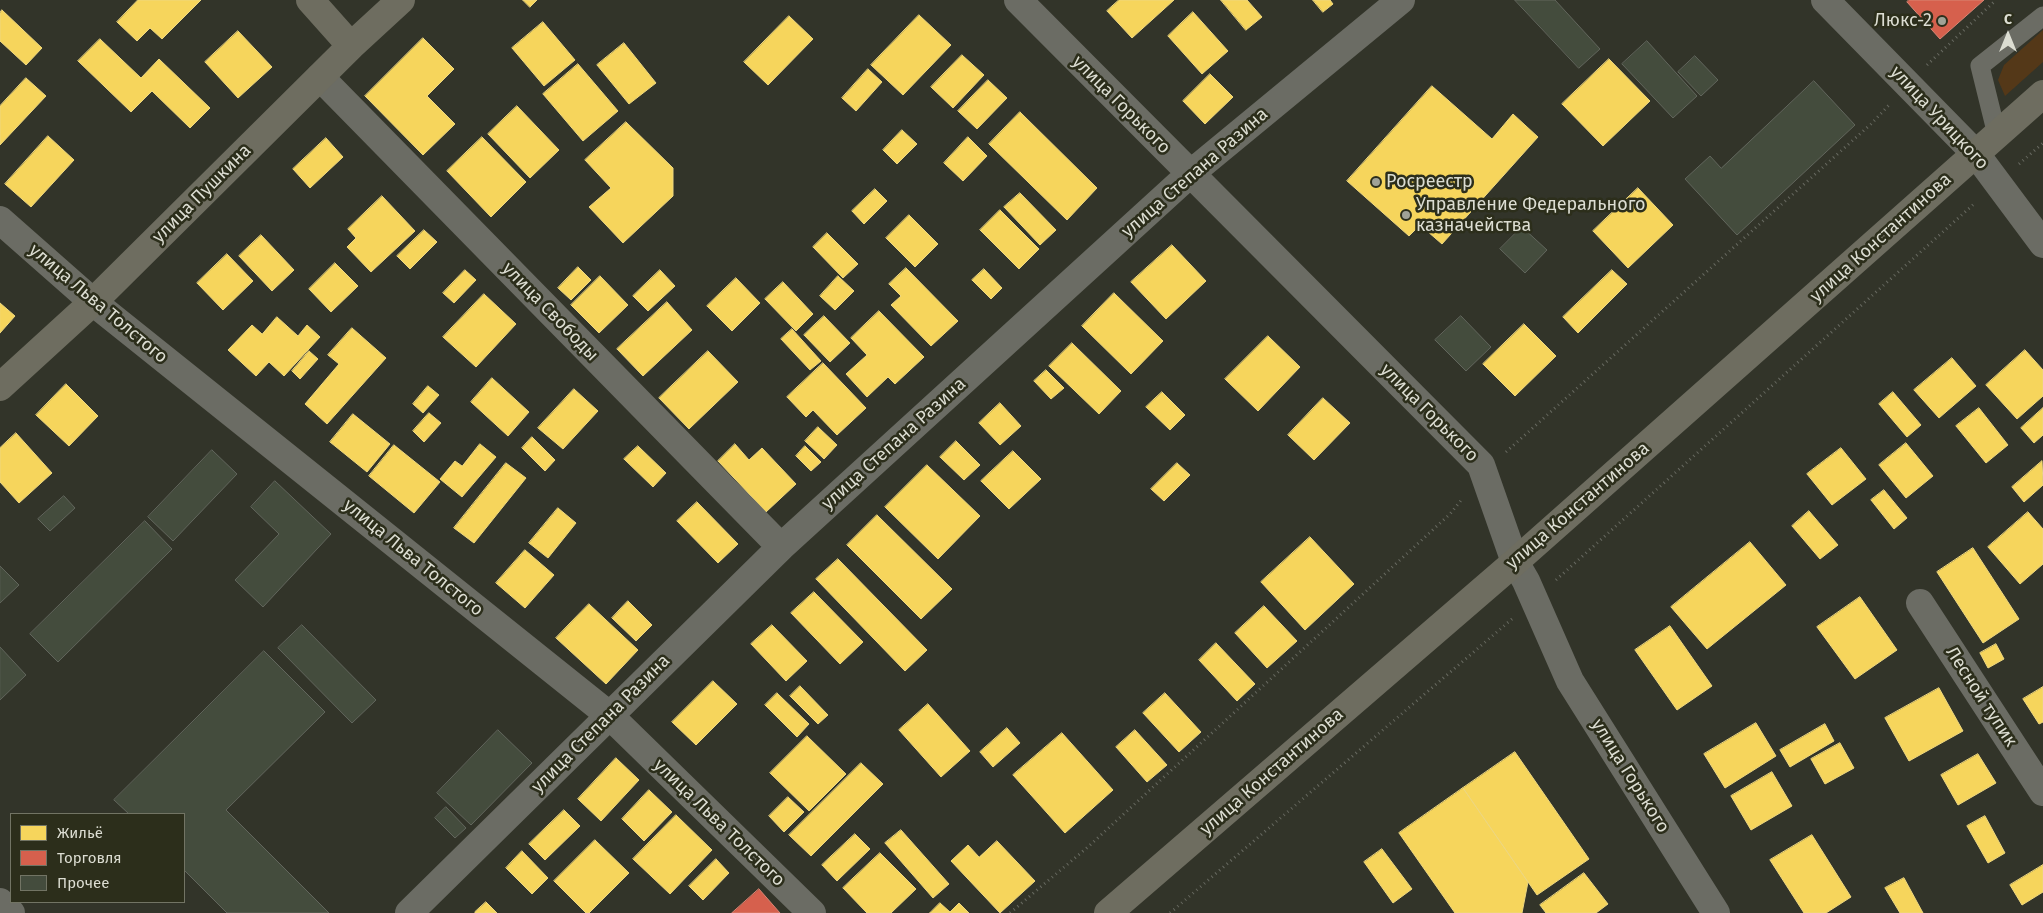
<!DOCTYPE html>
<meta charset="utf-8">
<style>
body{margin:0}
#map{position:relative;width:2043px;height:913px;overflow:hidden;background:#323429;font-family:"Fira Sans",sans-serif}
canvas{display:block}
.legend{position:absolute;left:10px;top:813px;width:175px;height:90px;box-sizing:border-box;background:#2c2e1b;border:1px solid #727464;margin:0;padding:6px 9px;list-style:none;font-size:15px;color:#dcddd2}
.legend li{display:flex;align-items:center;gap:10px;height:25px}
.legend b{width:25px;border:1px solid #727464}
.north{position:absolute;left:1983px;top:10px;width:50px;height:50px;-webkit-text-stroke:4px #2c2e1b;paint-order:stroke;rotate:0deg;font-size:14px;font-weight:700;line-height:20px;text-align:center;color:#dcddd2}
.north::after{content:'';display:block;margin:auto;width:18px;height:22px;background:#dcddd2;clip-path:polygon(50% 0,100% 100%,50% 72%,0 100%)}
</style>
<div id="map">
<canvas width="2043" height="913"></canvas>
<ul class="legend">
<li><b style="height:14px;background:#f6d55c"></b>Жильё</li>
<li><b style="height:14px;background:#d6604d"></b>Торговля</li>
<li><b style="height:14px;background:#444c3d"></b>Прочее</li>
</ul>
<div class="north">С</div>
</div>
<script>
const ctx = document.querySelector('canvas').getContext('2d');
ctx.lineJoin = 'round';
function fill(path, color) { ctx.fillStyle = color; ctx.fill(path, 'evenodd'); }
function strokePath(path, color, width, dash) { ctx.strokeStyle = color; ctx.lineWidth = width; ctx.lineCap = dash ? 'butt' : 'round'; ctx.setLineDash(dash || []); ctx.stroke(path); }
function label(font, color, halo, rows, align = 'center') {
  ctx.font = font + ' "Fira Sans",sans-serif'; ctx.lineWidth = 5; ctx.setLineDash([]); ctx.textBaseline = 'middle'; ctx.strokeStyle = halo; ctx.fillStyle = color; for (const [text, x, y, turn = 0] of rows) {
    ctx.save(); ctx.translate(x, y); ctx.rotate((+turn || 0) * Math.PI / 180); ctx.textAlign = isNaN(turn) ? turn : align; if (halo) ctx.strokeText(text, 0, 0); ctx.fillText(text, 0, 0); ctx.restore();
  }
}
fill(new Path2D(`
 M2043,30V62L2005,96L1998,80L2004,65Z`), '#543818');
const homes = new Path2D(`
 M138,0H201L162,39L150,28L137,41L117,22Z
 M523,0H537L530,7Z
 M1119,0H1174L1132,38L1107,11Z
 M1221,0H1247L1262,17L1246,30Z
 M1313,0H1330L1333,4L1323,12Z
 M2,10L42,48L26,65L0,41V13Z
 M1193,12L1228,51L1202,74L1168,36Z
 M919,15L951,45L903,95L871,65Z
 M789,16L813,39L768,85L744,62Z
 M543,22L575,60L544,86L512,48Z
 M238,31L272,67L238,98L205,62Z
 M423,38L454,69L427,96L455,124L423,155L365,96Z
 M100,39L141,78L159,59L210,108L190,128L152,91L131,112L78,61Z
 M624,43L656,83L629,104L597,65Z
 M962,55L984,75L953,108L931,87Z
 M1609,59L1650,101L1603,146L1562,104Z
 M578,64L618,111L583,141L543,94Z
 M868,69L882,82L856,111L842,98Z
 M1210,74L1233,97L1205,124L1183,101Z
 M26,78L46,96L0,145V106Z
 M988,80L1007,98L977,129L958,111Z
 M1432,86L1492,139L1513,114L1538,137L1442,244L1420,225L1409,236L1347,181Z
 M517,106L559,150L530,178L488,134Z
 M1020,112L1097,188L1067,220L989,144Z
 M626,122L673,168V196L623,243L589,207L611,188L585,160Z
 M902,130L917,144L897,164L883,150Z
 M48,136L74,160L31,207L5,184Z
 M482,137L526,182L491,217L447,171Z
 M968,137L987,156L963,181L944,163Z
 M326,138L343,157L310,188L293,169Z
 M1638,188L1673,225L1628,268L1593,231Z
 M875,189L887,201L864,224L852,211Z
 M1020,193L1056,230L1040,245L1004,207Z
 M382,196L415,231L371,272L347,247L356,238L348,229Z
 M1000,210L1039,249L1019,269L980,230Z
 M909,215L938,244L915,267L886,238Z
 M424,230L437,242L410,269L397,256Z
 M827,233L858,264L843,278L813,247Z
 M261,235L294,270L272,291L239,256Z
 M1172,245L1206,281L1166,319L1131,282Z
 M227,254L253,281L223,310L197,283Z
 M335,263L358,286L331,312L309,289Z
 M578,267L591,280L571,300L558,288Z
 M906,268L958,321L931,346L891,305L901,296L889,284Z
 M984,269L1002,288L991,299L972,280Z
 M465,270L476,280L454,303L443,293Z
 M660,270L675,286L648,311L633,296Z
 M1612,270L1627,284L1578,333L1563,317Z
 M600,276L628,305L599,333L571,305Z
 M838,276L854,291L835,310L820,296Z
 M736,278L760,303L732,331L707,306Z
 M783,282L813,314L796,331L765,299Z
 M1114,293L1163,341L1131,374L1082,326Z
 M484,294L516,324L476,367L443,337Z
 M667,302L692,330L643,376L617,349Z
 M0,303L15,316L0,333Z
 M879,311L924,357L895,384L888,377L867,397L846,374L867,355L851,338Z
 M824,316L850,343L830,362L804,335Z
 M277,317L298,336L307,325L320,337L284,376L269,362L256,376L228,350L252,325L262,334Z
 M1524,324L1556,356L1515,396L1483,364Z
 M352,328L386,358L327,424L305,404L339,364L328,355Z
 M792,329L821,361L810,370L781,339Z
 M1268,336L1300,367L1258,411L1225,379Z
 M1072,343L1121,391L1099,414L1049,366Z
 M2025,350L2043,370V396L2017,419L1986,385Z
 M309,351L318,359L300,379L292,371Z
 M708,351L738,382L689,429L659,398Z
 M1952,358L1976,386L1939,418L1914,390Z
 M823,363L866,408L837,435L813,410L806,417L787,397Z
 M1046,370L1064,388L1051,399L1034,381Z
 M492,378L529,412L508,436L471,402Z
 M66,384L98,416L69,446L36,415Z
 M428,386L439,395L423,413L413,404Z
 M574,389L598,411L563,449L538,428Z
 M1162,392L1185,415L1170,430L1146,407Z
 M1893,392L1921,425L1907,437L1879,404Z
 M1323,398L1350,423L1314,460L1288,435Z
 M1000,403L1021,426L1000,445L979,423Z
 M1979,408L2008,445L1986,463L1956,426Z
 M2043,408V435L2034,443L2021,428Z
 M429,413L441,423L424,442L413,431Z
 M353,414L390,444L367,472L330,442Z
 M818,427L837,445L824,459L805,441Z
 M16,433L52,473L19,503L0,482V448Z
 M532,437L555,460L545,471L522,448Z
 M956,441L980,465L964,480L940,457Z
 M1906,443L1933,476L1906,498L1879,465Z
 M480,444L496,457L462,497L440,479L455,461L462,466Z
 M735,444L749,460L762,448L796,484L766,512L718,461Z
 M394,445L440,482L414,513L369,476Z
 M638,446L666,473L653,487L624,459Z
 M805,446L821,462L811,471L796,456Z
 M1841,448L1866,479L1832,505L1807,474Z
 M1013,451L1041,479L1009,509L981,481Z
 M2042,461L2043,485L2024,502L2012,487Z
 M506,463L526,478L474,543L454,528Z
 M1177,463L1190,475L1164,501L1151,489Z
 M927,465L980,516L938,559L885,507Z
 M1884,490L1907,518L1894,529L1871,500Z
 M697,502L738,544L718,563L677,521Z
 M558,508L576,523L548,558L529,543Z
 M1809,511L1838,545L1820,559L1792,526Z
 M2028,512L2043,529V564L2020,584L1988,547Z
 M877,515L952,589L921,619L847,545Z
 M1310,537L1354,584L1305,630L1261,582Z
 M1750,542L1786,585L1707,649L1671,607Z
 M1973,548L2019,619L1983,643L1937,572Z
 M525,550L554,575L525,608L496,583Z
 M838,559L927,650L905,671L816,579Z
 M814,592L863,642L840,664L791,613Z
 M1860,597L1897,650L1855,679L1817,627Z
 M628,601L652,625L636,641L612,618Z
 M589,604L638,650L606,684L556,638Z
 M1264,606L1297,641L1267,668L1235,633Z
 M772,625L807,661L786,681L751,644Z
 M1670,626L1712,686L1677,710L1635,650Z
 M1216,643L1255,684L1237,701L1199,660Z
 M1996,644L2004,659L1988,668L1980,653Z
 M713,681L737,704L696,745L672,722Z
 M800,686L828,715L818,724L790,696Z
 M2043,687V722L2039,724L2023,699Z
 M1939,688L1963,731L1909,761L1885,718Z
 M777,693L809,724L797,737L765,705Z
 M1165,693L1201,732L1179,752L1143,713Z
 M928,704L970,751L941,777L899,730Z
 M1756,723L1776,756L1725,788L1704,754Z
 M1825,724L1834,741L1790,767L1780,750Z
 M1007,728L1020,743L993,767L980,752Z
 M1135,730L1167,765L1147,782L1116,747Z
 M1062,733L1113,790L1065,833L1013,775Z
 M807,736L846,774L809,811L770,773Z
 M1840,743L1854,768L1825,784L1811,759Z
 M1515,752L1589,859L1537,895L1463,788Z
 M1978,754L1996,783L1958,805L1941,775Z
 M616,758L639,780L601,821L578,799Z
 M861,763L883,784L811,856L789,835Z
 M1772,772L1792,806L1751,830L1731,796Z
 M1463,788L1528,882L1522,913H1455L1399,833Z
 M649,790L672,812L644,841L622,819Z
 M788,797L804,812L784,832L769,816Z
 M564,810L580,826L545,860L529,844Z
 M676,815L712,850L670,894L633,859Z
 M1985,816L2005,853L1988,863L1967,826Z
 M901,830L949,884L933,898L885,843Z
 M855,834L870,849L837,881L822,865Z
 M1812,835L1851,897L1826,913H1804L1770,860Z
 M595,840L629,873L589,913H586L554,881Z
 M997,841L1035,881L1000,913L951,861L968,845L979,857Z
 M1382,849L1412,889L1393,903L1364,862Z
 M522,851L548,878L532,894L506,868Z
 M880,853L916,889L891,913H867L843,888Z
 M716,859L729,873L703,900L689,886Z
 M2043,865V892L2022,905L2010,885Z
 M1584,873L1608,904L1596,913H1546L1540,905Z
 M1904,878L1923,913H1900L1885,888Z
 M486,902L497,913H475V912Z
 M940,903L950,912L959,903L969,913H930Z`);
fill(homes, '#f6d55c');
strokePath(homes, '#eed77f', 1);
const shops = new Path2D(`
 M1909,0H1984L1940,39L1907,2Z
 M759,889L780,913H732Z`);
fill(shops, '#d6604d');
strokePath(shops, '#d88675', 1);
const building = new Path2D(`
 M1515,0H1555L1600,49L1579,68Z
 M1647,41L1697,96L1673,118L1622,64Z
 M1695,56L1718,80L1701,96L1678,72Z
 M1814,81L1855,125L1737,235L1685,179L1710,156L1721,168Z
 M1522,227L1547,250L1525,273L1500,249Z
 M1461,316L1491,347L1466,371L1435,340Z
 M212,450L237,474L173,541L148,517Z
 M275,481L331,534L263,607L235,580L279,534L251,507Z
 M64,496L75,508L50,531L38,519Z
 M145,521L172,549L58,662L30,634Z
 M0,566L19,585L0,603Z
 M302,625L376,700L352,723L278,648Z
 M0,647L26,675L0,700Z
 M264,651L325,712L226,810L329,913H227L184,870V814H129L114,800Z
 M498,730L532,763L471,825L437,793Z
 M446,807L466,828L455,838L435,818Z`);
fill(building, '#444c3d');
strokePath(building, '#62665d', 1);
strokePath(new Path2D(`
 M1927,65L1996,0
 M2019,164L2043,143
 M1506,452L1871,124L1889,105
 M1556,580L1975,203
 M1010,913L1089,846L1450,514L1463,498
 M1170,913L1512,619`), '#686a61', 3, [1, 4]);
strokePath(new Path2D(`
 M1997,135L1980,66L2043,16`), '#6b6c64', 19);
strokePath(new Path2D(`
 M1018,0L1481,465L1515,562L1526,581L1570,681L1716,913
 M1825,0L1976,154L2043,244
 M320,77L781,547
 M0,220L93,302L609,715L812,913
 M1920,603L2043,792
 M0,902L11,913
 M409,913L781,547L1190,174L1401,0`), '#6b6c64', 28);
strokePath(new Path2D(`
 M310,0L351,46
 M0,387L93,302L351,46L401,0
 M1108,913L1515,562L2043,94`), '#6e6d60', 28);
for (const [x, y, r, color] of [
 [1942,21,5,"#a0a297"],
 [1376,182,5,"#a0a297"],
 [1406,215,5,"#a0a297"]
]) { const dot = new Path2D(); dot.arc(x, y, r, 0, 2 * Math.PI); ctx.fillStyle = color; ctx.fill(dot); strokePath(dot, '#2c2e1b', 2); }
label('18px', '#dcddd2', '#2c2e1b', [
 ["Люкс-2",1932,21,"right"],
 ["Росреестр",1386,182],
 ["Управление Федерального",1416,205],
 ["казначейства",1416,226]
], 'left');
label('18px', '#dcddd2', '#2c2e1b', [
 ["улица Горького",1121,105,45],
 ["улица Урицкого",1939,118,47],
 ["улица Степана Разина",1195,173,-41],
 ["улица Пушкина",202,194,-45],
 ["улица Константинова",1881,238,-42],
 ["улица Льва Толстого",98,304,40],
 ["улица Свободы",550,312,46],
 ["улица Горького",1429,413,45],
 ["улица Степана Разина",894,444,-42],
 ["улица Константинова",1578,506,-41],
 ["улица Льва Толстого",413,558,39],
 ["Лесной тупик",1981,697,57],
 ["улица Степана Разина",601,724,-45],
 ["улица Константинова",1272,772,-41],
 ["улица Горького",1630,776,58],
 ["улица Льва Толстого",719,823,44]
]);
</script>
